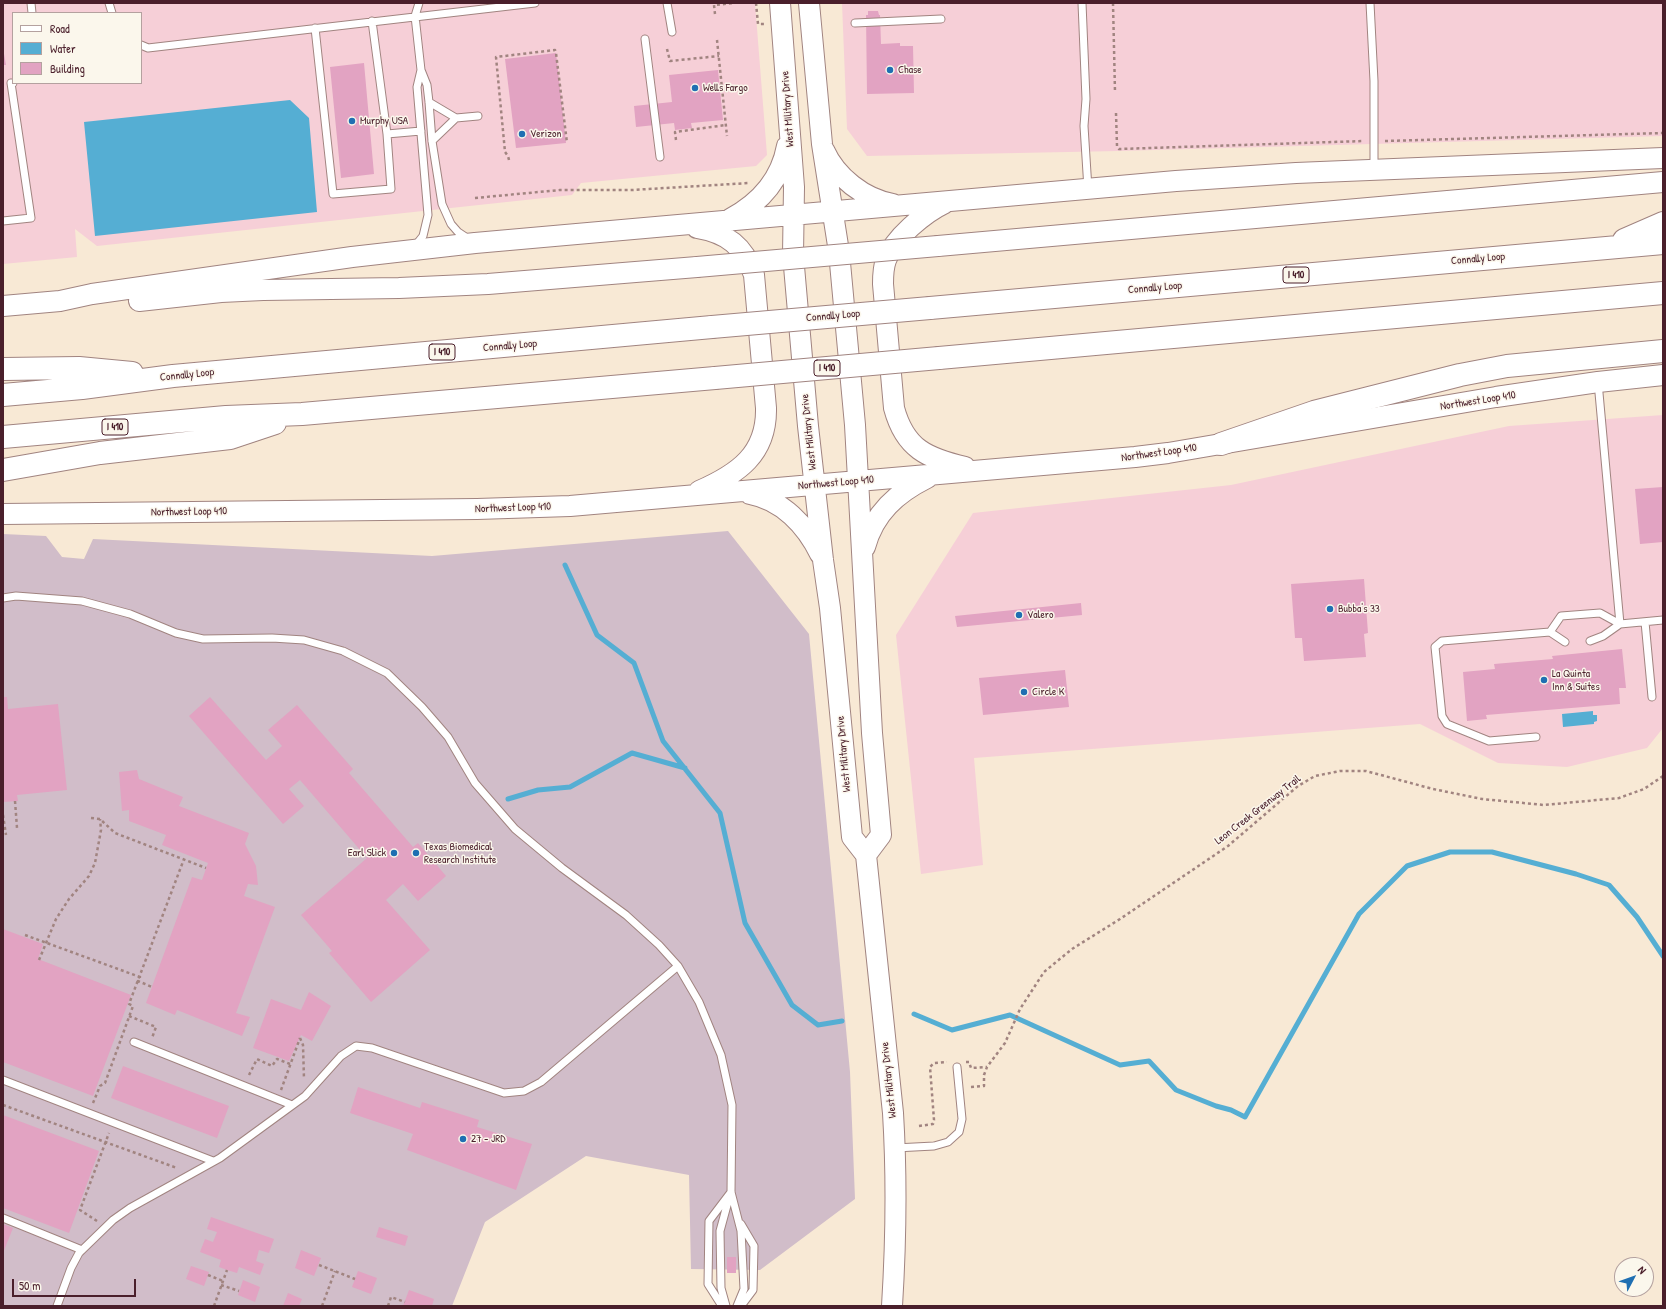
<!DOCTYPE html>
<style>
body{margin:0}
#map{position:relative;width:1666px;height:1309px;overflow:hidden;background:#f8e9d5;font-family:"Patrick Hand",sans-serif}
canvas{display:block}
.frame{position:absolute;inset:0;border:4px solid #4a1f2b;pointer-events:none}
.legend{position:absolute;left:12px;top:12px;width:130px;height:72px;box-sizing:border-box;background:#fbf7ec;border:1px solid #b4a19f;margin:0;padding:5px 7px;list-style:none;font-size:12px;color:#4a1f2b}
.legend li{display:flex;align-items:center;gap:8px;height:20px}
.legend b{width:20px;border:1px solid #b4a19f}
.north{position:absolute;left:1614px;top:1257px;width:40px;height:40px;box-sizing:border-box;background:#fbf7ec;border:1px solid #b4a19f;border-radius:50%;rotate:49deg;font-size:11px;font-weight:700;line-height:16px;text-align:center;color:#4a1f2b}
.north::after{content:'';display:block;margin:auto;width:14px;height:18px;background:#1f6fb2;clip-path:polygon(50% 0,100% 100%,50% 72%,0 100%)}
.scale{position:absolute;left:12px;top:1279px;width:124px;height:18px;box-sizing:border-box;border:2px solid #4a1f2b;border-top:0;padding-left:5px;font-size:12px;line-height:14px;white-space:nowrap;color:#4a1f2b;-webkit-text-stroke:3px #fbf7ec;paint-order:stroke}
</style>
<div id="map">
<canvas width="1666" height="1309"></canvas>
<div class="frame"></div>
<ul class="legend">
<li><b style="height:5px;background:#fff"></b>Road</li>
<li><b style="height:11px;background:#55aed3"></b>Water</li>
<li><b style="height:11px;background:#e2a3c2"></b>Building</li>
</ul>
<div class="north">N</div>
<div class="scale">50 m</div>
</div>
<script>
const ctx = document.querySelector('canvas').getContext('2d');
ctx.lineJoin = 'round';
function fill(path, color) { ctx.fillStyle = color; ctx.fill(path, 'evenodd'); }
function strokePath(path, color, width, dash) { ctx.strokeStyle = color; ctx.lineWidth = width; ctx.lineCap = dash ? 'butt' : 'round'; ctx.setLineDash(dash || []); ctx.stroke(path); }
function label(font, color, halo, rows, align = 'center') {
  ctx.font = font + ' "Patrick Hand",sans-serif'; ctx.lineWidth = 3; ctx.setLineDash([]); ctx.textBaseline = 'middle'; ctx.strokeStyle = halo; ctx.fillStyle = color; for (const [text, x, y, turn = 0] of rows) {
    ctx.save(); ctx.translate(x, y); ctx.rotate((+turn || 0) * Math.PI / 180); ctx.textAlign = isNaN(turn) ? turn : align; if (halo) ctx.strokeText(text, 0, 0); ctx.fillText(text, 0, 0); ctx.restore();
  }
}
fill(new Path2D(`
 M3,3H755L767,155L756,166L581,183L572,195L97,246L75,229L77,257L3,264ZM13,13H141V83H13Z
 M842,3H1663V136L1118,151L867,156L847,129Z
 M1663,415V728L1647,748L1567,767L1498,763L1420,724L974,758L983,865L921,874L896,635L973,513L1231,485L1509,426Z`), '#f6cfd7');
fill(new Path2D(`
 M728,531L809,634L850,1072L855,1199L760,1270L691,1269L689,1175L586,1156L485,1222L452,1306H3V534L46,536L62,557L84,559L93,539L432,556Z`), '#d1bdc9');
fill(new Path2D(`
 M290,100L309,118L317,212L95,236L84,122Z
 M1593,711V715H1597V721L1594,722V724L1563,727L1562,714Z`), '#55aed3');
strokePath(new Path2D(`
 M565,565L597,635L634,663L663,741L720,813L745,923L792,1005L818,1025L842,1021
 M508,799L538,790L570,787L632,753L685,768
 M914,1014L952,1030L1010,1015L1120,1065L1149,1061L1176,1090L1216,1106L1231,1110L1245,1117L1359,914L1407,866L1450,852H1492L1576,874L1609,885L1637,917L1663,956`), '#55aed3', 5);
fill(new Path2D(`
 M868,11H878L879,15H880L881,44L900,43V46H913L914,93L867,94L866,15H868Z
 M3,48L6,65H3Z
 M556,53L566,143L516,148L505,59Z
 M364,63L374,174L341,178L330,67Z
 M718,70L723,120L691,123L692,128L675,130L674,123L636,127L634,106L672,102L669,75Z
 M1663,487V542L1640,544L1635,489Z
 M1364,579L1368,633L1364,634L1366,657L1304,661L1302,638H1295L1291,584Z
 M1081,603L1082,615L957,627L955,616Z
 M1622,649L1626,688H1619L1620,704L1486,715L1487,719L1467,721L1463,672L1495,669L1494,664L1553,659L1552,656Z
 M1065,670L1069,707L983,715L979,678Z
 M3,697H7L8,709L58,704L67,790L17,795L18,801L3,802Z
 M210,697L266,760L282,746L268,730L297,705L353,769L349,773L413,847L418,843L446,876L418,901L403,884L386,900L430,950L371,1002L329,953L332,951L301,915L367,858L300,780L289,789L304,806L283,824L189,716Z
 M137,770L139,779L183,797L179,806L249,833L245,844L256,866L258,885L248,884L244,896L275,907L236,1013L250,1017L242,1036L177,1010L175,1015L146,1003L192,877L202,880L208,863L162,845L166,835L129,821V810L122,811L119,772Z
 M3,929L43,944L38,959L131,995L93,1096L3,1062Z
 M309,992L331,1006L312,1041L301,1035L289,1061L253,1048L271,999L301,1010Z
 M123,1066L229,1106L217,1138L111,1098Z
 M358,1087L420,1108L422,1102L479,1120L477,1127L532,1144L516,1190L407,1150L413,1134L350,1113Z
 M3,1115L99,1151L69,1233L3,1208Z
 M211,1217L274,1239L269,1253L259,1250L256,1261L264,1264L260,1275L239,1267L237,1273L227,1270L219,1267L221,1260L200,1252L205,1239L213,1242L217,1232L207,1229Z
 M3,1224L13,1228L3,1253Z
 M379,1227L408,1236L405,1246L376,1237Z
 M301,1250L321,1258L314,1276L295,1268Z
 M727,1257H736V1273H727Z
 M191,1266L209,1272L204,1286L186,1279Z
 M358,1271L377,1278L371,1294L352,1287Z
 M243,1280L260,1287L255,1302L238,1295Z
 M409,1290L434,1299L432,1306H403Z
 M288,1293L302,1299L299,1306H283Z`), '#e2a3c2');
const lane = new Path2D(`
 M31,3L32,13
 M109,3L112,13
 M419,3L415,16L421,70L427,85L429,102L432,141L442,204L451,224L458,232L470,240
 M667,3L672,32
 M1082,3L1086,99L1084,126L1088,189
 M1370,3L1374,81V169
 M372,21L387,134L421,131
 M855,23L941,19
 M315,28L333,194L391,189L387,134
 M645,39L660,157
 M141,45L148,48L535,3
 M429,102L456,118
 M432,141L456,118L478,116
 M3,221L31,218L11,83H13
 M415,246L423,236L428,215L417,87L421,70
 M3,598L16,596L82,601L130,614L176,633L203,639L272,638L304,640L343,651L387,673L422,707L448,737L475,783L515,829L562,868L626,915L659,945L678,966L699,1002L721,1055L732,1105L731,1192L741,1231L744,1289L737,1306
 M1645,622L1652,697
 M1550,632L1565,642
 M1590,641L1603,636L1620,624L1598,382
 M1536,737L1489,741L1447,724L1442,716L1435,647L1442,641L1550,632L1561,616L1600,613L1620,624L1663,620
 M134,1042L292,1105
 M3,1080L213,1161
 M895,1148L934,1146L948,1142L959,1132L962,1119L957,1067
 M3,1218L82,1250
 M57,1306L71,1268L79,1253L113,1220L130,1208L220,1158L305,1096L341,1056L356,1046L372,1048L504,1093L524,1091L541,1082L678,966
 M722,1306L708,1284L709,1221L731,1192
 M726,1306L721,1288L720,1231L729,1198
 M741,1306L753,1290L754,1246L741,1224`);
const secondary = new Path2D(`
 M780,3L794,187L793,255L808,426L823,560L830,608L852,837L866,855L893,1113C897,1178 896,1242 892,1306
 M809,3L822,144L839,252L855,425L872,733L881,835L866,855
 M824,150C836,177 864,199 893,204
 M945,203C924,213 894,238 886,260C883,268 883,276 883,284L894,408C905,449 927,458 965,467
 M730,219C760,203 781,179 787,146
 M697,228C727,233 744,246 754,275L766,408C767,454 738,474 699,491
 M938,246L1663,182
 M139,301L221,292L263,290L399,288L488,284L697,267
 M3,306L60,301L92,294L352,257L475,243L1176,181L1296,173L1663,158
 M750,494C782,500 806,525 820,554
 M3,514L477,509L570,506L1135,457L1168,453L1496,397L1598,382L1663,375
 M865,547C874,513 897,493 927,478`);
const highway = new Path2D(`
 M1624,240L1663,223
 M930,308L1663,243
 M939,358L1663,293
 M3,369L79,368L132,373
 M3,395L82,388L173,376L712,327
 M3,437L226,417L302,414L715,378
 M1221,444L1314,412L1460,375L1507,366L1663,351
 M3,470L100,453L230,438L275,423`);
strokePath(lane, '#a18480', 9);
strokePath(secondary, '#a18480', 22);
strokePath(highway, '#a18480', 24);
strokePath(new Path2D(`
 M756,3L758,24H764
 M1113,3L1115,92
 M715,14L714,5L735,3
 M717,40L727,136
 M667,49L670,61L719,56
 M1116,113L1117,146L1119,149L1364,141
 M676,140L675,132L726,125
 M1385,141L1663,133
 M509,160L508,156L505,152L496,57L555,50L556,53L567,143
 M475,198L560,190H632L749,183
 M15,801L17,828
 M3,815L6,835
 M91,818L100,819L115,833L206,868
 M25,935L140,977L138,981L152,987
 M39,960L56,919L69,899L89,876L95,863L101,830L100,819
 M129,1016L156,1027L152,1038
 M300,1038L303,1045L304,1079
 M966,1062H969L971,1068L987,1067
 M249,1075L257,1059L272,1066L277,1059L290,1064
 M971,1087L984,1086V1075L987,1067L1005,1043L1020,1009L1044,972L1072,949L1120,919L1228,846L1298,786L1315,776L1340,771H1366L1433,789L1482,799L1544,805L1619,798L1644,789L1663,776
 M281,1090L300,1038
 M93,1103L100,1086L105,1083L133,1006L129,1004L184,859
 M3,1105L177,1168
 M919,1126L933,1124L934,1120L930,1067L934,1063L947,1062
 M97,1221L80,1210L109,1133
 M319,1265L355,1279
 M208,1275L223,1281
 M221,1285L239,1291
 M214,1306L227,1270
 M322,1306L335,1271
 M388,1306L391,1297L405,1302`), '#a18480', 2.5, [3, 3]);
strokePath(lane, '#fff', 7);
strokePath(secondary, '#fff', 20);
strokePath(highway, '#fff', 22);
const secondaryBridge = new Path2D(`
 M697,267L938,246`);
const highwayBridge = new Path2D(`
 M712,327L930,308
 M715,378L939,358`);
strokePath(secondaryBridge, '#a18480', 22, []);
strokePath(highwayBridge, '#a18480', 24, []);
strokePath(secondaryBridge, '#fff', 20);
strokePath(highwayBridge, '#fff', 22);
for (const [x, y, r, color] of [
 [890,70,4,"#1f6fb2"],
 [695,88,4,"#1f6fb2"],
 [352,121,4,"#1f6fb2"],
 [522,134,4,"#1f6fb2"],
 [1330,609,4,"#1f6fb2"],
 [1019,615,4,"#1f6fb2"],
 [1544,680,4,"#1f6fb2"],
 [1024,692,4,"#1f6fb2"],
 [394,853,4,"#1f6fb2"],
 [416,853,4,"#1f6fb2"],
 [463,1139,4,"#1f6fb2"]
]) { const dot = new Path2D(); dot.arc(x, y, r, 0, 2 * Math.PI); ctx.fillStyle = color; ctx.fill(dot); strokePath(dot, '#fbf7ec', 1.5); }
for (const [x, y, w] of [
 [1296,275,26],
 [442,352,26],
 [827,368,26],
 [115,427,26]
]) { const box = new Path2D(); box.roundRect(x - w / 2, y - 8, w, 16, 3); ctx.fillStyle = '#fbf7ec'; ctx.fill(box); strokePath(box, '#4a1f2b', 1); }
label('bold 10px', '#4a1f2b', null, [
 ["I 410",1296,275],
 ["I 410",442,352],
 ["I 410",827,368],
 ["I 410",115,427]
]);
label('11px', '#4a1f2b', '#fbf7ec', [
 ["Chase",898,70],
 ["Wells Fargo",703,88],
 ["Murphy USA",360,121],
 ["Verizon",530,134],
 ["Bubba's 33",1338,609],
 ["Valero",1027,615],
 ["La Quinta",1552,674],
 ["Inn & Suites",1552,687],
 ["Circle K",1032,692],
 ["Texas Biomedical",424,847],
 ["Research Institute",424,860],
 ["Earl Slick",386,853,"right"],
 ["27 - JRD",471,1139]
], 'left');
label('11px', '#4a1f2b', '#fbf7ec', [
 ["West Military Drive",788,109,-94],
 ["Connally Loop",1478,259,-5],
 ["Connally Loop",1155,288,-5],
 ["Connally Loop",833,316,-5],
 ["Connally Loop",510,346,-5],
 ["Connally Loop",187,375,-6],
 ["Northwest Loop 410",1478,401,-9],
 ["West Military Drive",809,432,-96],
 ["Northwest Loop 410",1159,453,-8],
 ["Northwest Loop 410",836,483,-5],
 ["Northwest Loop 410",513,508,-2],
 ["Northwest Loop 410",189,512,-1],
 ["West Military Drive",844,754,-95],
 ["Leon Creek Greenway Trail",1258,810,-38],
 ["West Military Drive",889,1080,-96]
]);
</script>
